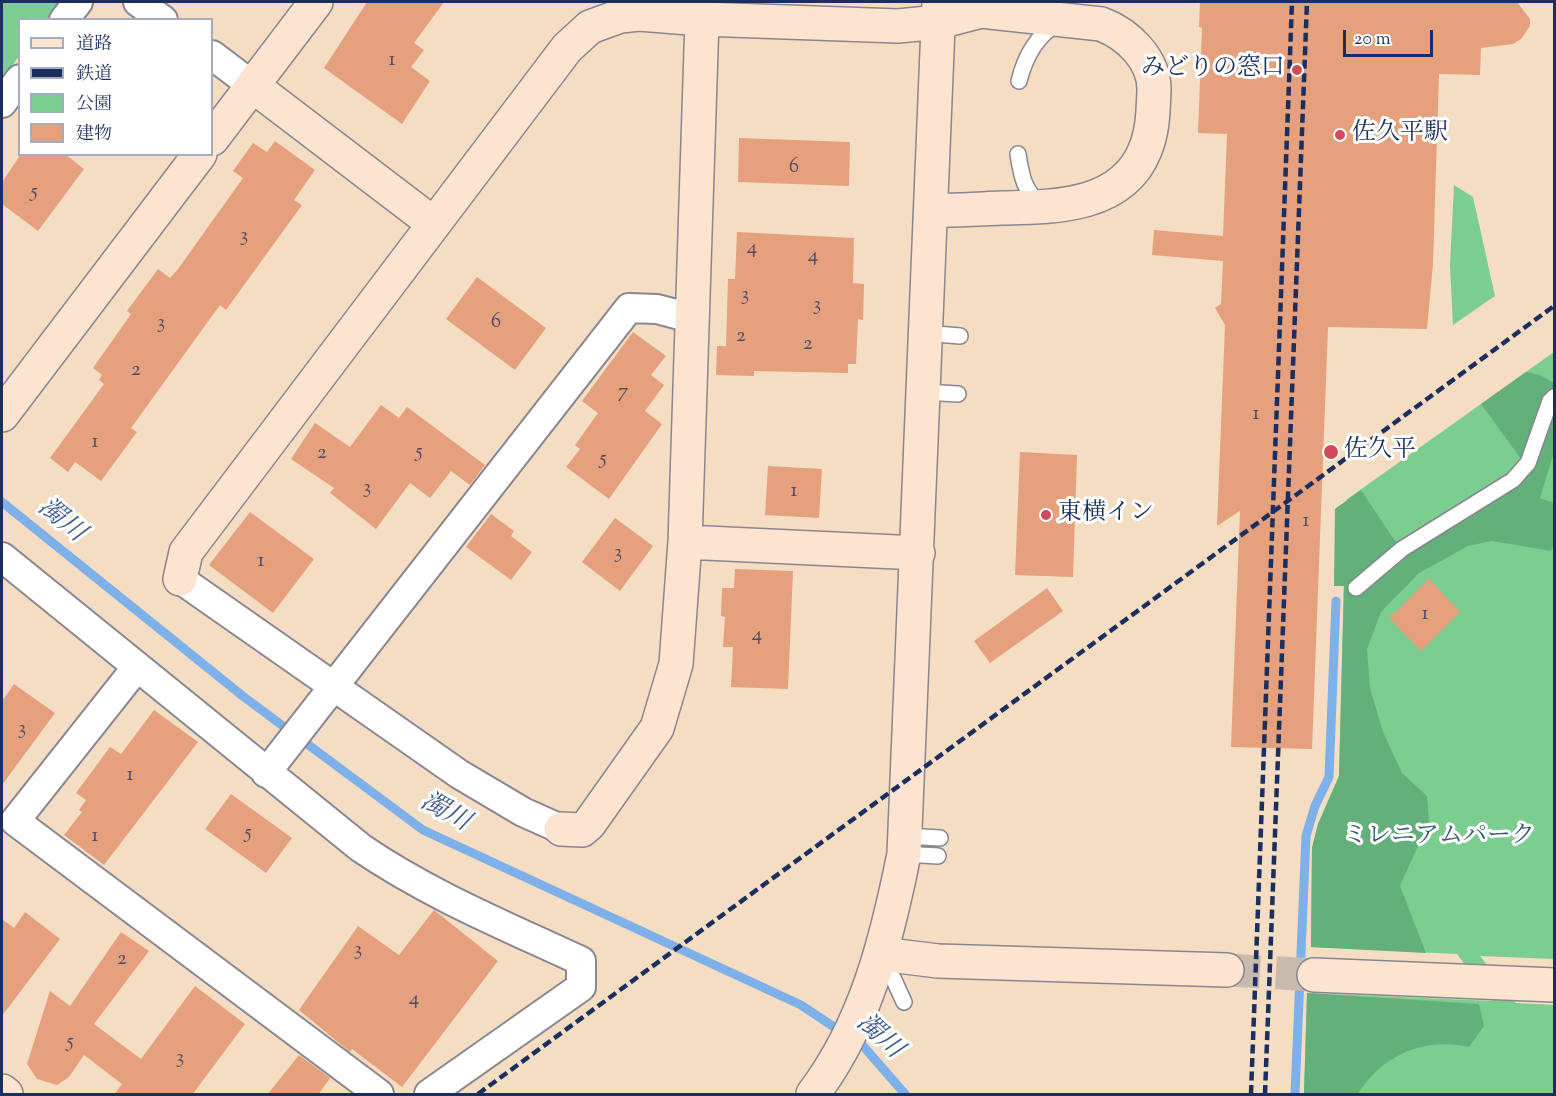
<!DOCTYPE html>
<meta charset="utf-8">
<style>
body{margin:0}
#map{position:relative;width:1556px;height:1096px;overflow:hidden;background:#f4ddc2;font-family:"Sorts Mill Goudy","Noto Serif JP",serif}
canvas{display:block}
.frame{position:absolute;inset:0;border:3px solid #1b2f5e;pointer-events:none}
.legend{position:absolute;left:18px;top:18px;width:195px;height:138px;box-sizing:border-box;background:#fff;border:2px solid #a4acbf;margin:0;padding:8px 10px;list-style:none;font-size:18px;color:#1b2f5e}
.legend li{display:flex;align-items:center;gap:12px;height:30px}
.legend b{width:30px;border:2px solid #a4acbf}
.scale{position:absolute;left:1343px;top:30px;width:90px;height:27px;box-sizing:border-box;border:3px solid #1b2f5e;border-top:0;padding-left:8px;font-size:18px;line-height:21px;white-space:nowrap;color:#1b2f5e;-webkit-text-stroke:4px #fff;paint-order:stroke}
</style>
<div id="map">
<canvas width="1556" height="1096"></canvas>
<div class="frame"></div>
<ul class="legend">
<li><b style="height:8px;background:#fde4d1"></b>道路</li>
<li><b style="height:8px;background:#1b2f5e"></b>鉄道</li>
<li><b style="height:16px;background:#7bcd90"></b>公園</li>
<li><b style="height:16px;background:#e5a17d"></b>建物</li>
</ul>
<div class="scale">20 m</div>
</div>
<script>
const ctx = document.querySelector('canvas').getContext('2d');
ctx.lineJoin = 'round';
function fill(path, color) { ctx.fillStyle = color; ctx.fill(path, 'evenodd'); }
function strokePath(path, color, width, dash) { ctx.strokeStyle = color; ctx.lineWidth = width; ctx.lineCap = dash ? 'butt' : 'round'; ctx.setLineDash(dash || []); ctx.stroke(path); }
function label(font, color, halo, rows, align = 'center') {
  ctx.font = font + ' "Sorts Mill Goudy","Noto Serif JP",serif'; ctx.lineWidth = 6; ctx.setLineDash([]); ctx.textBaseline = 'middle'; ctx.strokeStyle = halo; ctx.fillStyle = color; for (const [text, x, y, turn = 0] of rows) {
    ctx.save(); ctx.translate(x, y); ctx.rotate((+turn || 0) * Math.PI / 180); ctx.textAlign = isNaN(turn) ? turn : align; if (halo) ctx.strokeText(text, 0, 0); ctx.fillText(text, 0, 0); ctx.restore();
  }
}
fill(new Path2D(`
 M2,2H60L47,19L20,20L19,56L2,80Z
 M1454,185L1473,197L1495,296L1453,325L1450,265Z
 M1554,352V959L1480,956L1516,1003L1554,1005V1094H1304L1307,993L1492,1001L1457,954L1311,947L1312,848L1318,824L1339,776L1346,500Z`), '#7bcd90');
fill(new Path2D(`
 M1526,372L1540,375L1554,383V452L1540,498L1554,503V543L1551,551L1492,541L1468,546L1419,573L1381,612L1367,649L1370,688L1383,732L1402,773L1427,796L1429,821L1400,886L1426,953L1311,947L1312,848L1318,824L1339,776L1344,586H1334L1335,509L1361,490L1405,556L1499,495L1529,470L1481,404Z
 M1307,993L1479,1004L1484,1026L1469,1047C1424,1037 1382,1055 1358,1094H1304Z`), '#64b07a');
strokePath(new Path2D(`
 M2,502L244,697L423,830L801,1005L864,1047L905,1094
 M1295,1094L1306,836L1315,806L1329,777L1336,601`), '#7eb0ea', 9);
fill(new Path2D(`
 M367,2H444L414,43L424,50L411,67L430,81L402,124L324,68Z
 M1200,2H1517L1530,19V26L1521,39L1513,44L1481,48L1480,75L1439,74L1433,264L1427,329L1328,327L1312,749L1231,747L1240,511L1217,526L1225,325L1215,308L1221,304L1223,261L1152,255L1154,230L1223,236L1227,134L1198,133L1202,28L1199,27Z
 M739,138L850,142L849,186L738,182Z
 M275,141L315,170L294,200L302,205L226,310L220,305L178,363L131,428L137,432L101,481L75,462L68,472L50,458L104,384L99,380L102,375L93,368L131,314L127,311L158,269L170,278L178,269L243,178L233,171L253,143L267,152Z
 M21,154H65L84,169L38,231L2,204V182Z
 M737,232L854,238L853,283L864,284L863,320L858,319L856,364H848V373L754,371V376L716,375L717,346H726L728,279H735Z
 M477,277L546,328L515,370L446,319Z
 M633,332L666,356L651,375L664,385L645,411L662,424L609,499L566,467L580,449L575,445L598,413L582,401Z
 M381,405L399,418L407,407L485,465L470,485L451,471L430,498L410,483L376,529L330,493L334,488L291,459L315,423L350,447Z
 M1020,452L1077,455L1073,577L1015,575Z
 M768,466L822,469L819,518L765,515Z
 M250,512L314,559L273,613L209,565Z
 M491,514L514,531L511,536L532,552L511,580L466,547Z
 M615,518L653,546L620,591L582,562Z
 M735,569L793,571L788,689L731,687L733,647H723L725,617L721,616L722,588H734Z
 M1429,579L1460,612L1421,651L1389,618Z
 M1047,588L1063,611L990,663L974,641Z
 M14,684L55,713L2,785V701Z
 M154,710L198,742L104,865L64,835L82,812L79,810L86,800L76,793L110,747L121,754Z
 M231,794L292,838L266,873L205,829Z
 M434,910L498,961L402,1087L352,1049L350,1052L299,1010L358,926L399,955Z
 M25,912L60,939L2,1016V919L14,928Z
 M121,932L149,951L94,1024L141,1059L195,986L245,1024L192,1095H114L122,1084L84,1055L69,1077L57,1085L37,1079L27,1064L50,991L70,1006Z
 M299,1055L330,1078L318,1095H267Z`), '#e5a17d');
strokePath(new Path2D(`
 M1227,970L1314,975`), '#c9baae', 33, [33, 16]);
const lane = new Path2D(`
 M1019,81C1025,57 1036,36 1058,23
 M1018,154C1021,173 1024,196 1044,204
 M925,333L960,336
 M923,392L958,394
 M1356,588L1402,549L1513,480L1528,463L1550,401L1554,397
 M905,836L940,838
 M904,854L938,856
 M883,956L904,1002`);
const street = new Path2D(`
 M138,2L163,20
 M64,20L78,2
 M212,55L253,86
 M2,103L20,79
 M2,557L361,848C430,895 506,926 581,961V987L429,1094
 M180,579L459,774L523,812L561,829
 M137,667L15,821L379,1094
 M266,773L629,308L657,309L691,318`);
const secondary = new Path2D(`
 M253,86L434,224
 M212,139L316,2
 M2,415L200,154
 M685,542L918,553
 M180,579L186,552L567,48L590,27L620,16L639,14L702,19L898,26L939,22L981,11L1101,24C1128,34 1155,60 1154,91C1153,112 1153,131 1145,150C1122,208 1052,207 1001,208C978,209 955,211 932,210
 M561,829L582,830L589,824L657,728L676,664L685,542L702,19
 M881,954L938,961L1227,970
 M1314,975L1554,985
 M2,1091L6,1094
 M813,1094C866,1024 887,939 904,854L939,2`);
strokePath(lane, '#888690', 18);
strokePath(street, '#888690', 32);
strokePath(secondary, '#888690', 36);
strokePath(lane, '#fff', 15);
strokePath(street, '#fff', 28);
strokePath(secondary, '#fde4d1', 33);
strokePath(new Path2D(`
 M478,1094L1554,306
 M1251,1094L1292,2
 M1265,1094L1307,2`), '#1b2f5e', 4.5, [9, 4.5]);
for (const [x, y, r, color] of [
 [1297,70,6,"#d1495b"],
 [1340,135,6,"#d1495b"],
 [1331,452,8,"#d1495b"],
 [1046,515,6,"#d1495b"]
]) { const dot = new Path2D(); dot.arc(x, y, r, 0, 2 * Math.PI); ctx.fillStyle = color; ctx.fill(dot); strokePath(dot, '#fff', 2); }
label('21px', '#4e4c66', null, [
 ["1",392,61],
 ["6",794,168],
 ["5",34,193],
 ["3",244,237],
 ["4",752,249],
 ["4",813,257],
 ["3",745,296],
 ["3",817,306],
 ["6",496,323],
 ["3",161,324],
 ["2",741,337],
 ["2",808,345],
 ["2",136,371],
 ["7",623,393],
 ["1",1256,415],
 ["1",95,443],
 ["5",419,453],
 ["2",322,454],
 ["5",603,460],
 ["3",367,489],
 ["1",794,492],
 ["1",1306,522],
 ["3",618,554],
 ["1",261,562],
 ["1",1425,615],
 ["4",757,636],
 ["3",22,730],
 ["1",130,776],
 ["5",248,834],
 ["1",95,837],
 ["3",358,951],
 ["2",122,960],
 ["4",414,1000],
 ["5",70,1043],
 ["3",180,1059]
]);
label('24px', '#1b2f5e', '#fff', [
 ["みどりの窓口",1285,70,"right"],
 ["佐久平駅",1352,135],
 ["佐久平",1344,452],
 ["東横イン",1058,515]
], 'left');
label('24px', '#385e6d', '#fff', [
 ["ミレニアムパーク",1439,838]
]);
label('italic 26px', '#3e5c8f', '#fff', [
 ["濁川",60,522,39],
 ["濁川",444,814,29],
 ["濁川",878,1038,42]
]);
</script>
